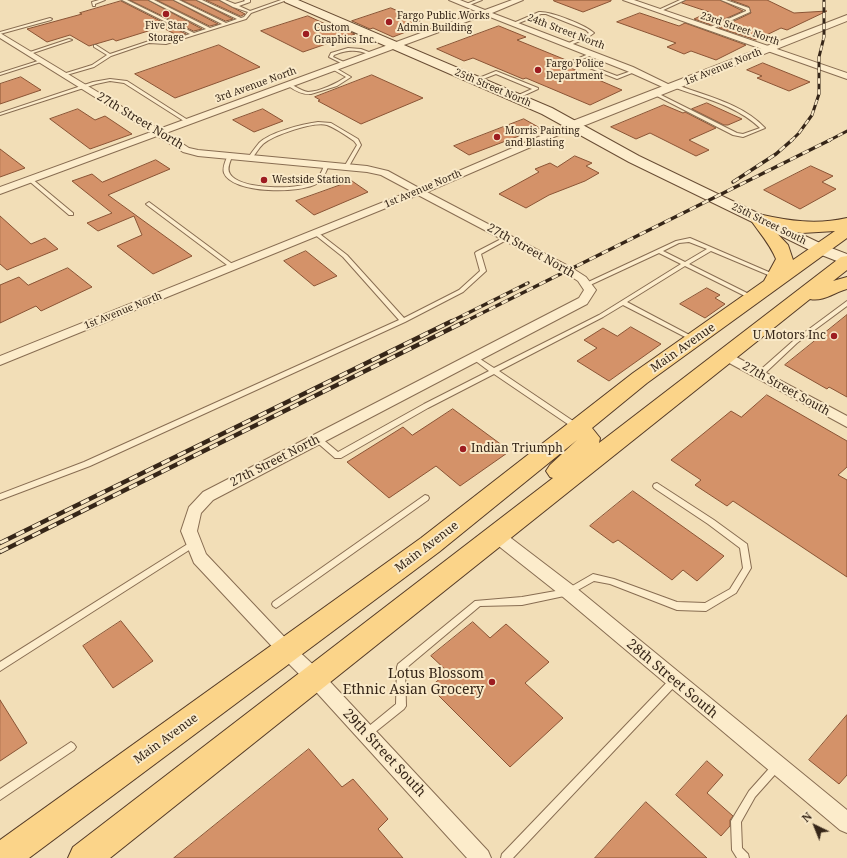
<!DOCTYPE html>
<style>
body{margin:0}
#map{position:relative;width:847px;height:858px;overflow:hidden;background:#f2deb7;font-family:"Noto Serif",serif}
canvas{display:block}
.north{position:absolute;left:795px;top:806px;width:40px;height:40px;-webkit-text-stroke:3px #f9e9c8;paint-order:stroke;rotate:317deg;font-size:11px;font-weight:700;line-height:16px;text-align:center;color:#362618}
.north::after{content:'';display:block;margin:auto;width:14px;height:18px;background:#362618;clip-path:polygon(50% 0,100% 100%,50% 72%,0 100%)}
</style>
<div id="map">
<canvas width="847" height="858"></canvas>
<div class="north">N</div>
</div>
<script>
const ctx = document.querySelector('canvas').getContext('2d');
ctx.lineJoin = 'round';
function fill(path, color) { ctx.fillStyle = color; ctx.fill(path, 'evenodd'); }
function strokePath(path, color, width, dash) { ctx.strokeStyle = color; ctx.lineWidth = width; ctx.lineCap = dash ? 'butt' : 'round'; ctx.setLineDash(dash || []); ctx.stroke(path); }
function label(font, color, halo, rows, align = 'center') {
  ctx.font = font + ' "Noto Serif",serif'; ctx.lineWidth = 4; ctx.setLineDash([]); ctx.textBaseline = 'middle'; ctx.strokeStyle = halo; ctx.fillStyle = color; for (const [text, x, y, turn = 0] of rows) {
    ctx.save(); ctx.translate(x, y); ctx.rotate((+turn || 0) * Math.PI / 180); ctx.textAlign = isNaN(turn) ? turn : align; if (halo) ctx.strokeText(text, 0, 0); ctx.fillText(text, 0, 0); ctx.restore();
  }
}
const building = new Path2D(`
 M130,0H148L202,29L194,31Z
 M157,0H173L218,24L210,26Z
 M182,0H196L233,19L226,21Z
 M206,0H219L245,14L241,16Z
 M554,0H611V1L583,12L554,1Z
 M686,0H720L743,11L711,25L694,19L709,12L682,3Z
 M731,0H767L794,13L827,11L787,30L781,28L756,40L719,28L751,13L749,7Z
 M121,1L186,34L179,36L161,27L116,41L113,39L89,46L70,35L47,42L27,29L82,14L80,13Z
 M391,8L421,21L414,23L421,26L393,37L373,28L370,29L352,21Z
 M640,13L679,26L685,23L746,45L716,60L691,51L684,54L667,47L676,43L617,22Z
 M308,16L334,28L338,27L355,34L303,52L261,31Z
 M499,26L526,37L517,40L566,60L559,63L622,90L590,105L526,78L523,79L473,58L464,61L437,49Z
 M219,45L260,67L175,98L135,74Z
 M763,63L810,82L789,91L757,78L762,76L747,70Z
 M372,75L423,98L361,124L318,101L320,100L315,97Z
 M21,77L41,90L0,104V84Z
 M707,103L742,119L728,125H724L692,109Z
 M664,105L683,113L685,112L716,128L689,140L709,150L696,156L650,133L636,139L611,127Z
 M78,109L95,120L105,116L132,134L90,149L50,119Z
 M263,109L283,121L254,132L233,120Z
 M524,119L540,128L469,155L454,146Z
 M0,149L25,168L0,177Z
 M575,156L592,163L586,166L599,173L585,181L549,195L526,208L499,194L539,172L535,169L550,163L557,167Z
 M156,160L170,169L108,195L192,256L153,274L117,246L142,235L134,216L98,231L87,223L112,213L72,181L92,174L102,182Z
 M811,166L833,176L822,182L836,189L800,209L764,190Z
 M352,181L368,192L314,215L296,201Z
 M0,216L31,244L45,238L58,249L7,270L0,264Z
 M306,251L337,276L314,286L284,261Z
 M68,268L92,287L41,311L36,306L0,323V285L19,277L28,285Z
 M707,288L720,295L715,298L725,304L705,318L680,304Z
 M847,315V397L829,387L827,389L785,365Z
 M631,327L661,344L609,381L577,361L597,348L584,340L603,328L617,336Z
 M767,395L847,441V467L838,475L847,480V577L733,501L727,506L695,485L701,480L671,460L731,411L741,417Z
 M453,409L510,451L460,486L436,466L389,498L347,462L403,427L412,435Z
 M633,491L724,556L697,581L683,570L672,580L618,540L613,543L590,526Z
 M121,621L153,661L113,688L83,646Z
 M473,622L490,638L506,624L549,662L525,683L563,718L510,767L430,687L448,672L431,656Z
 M0,700L27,743L0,761Z
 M847,715V775L839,784L809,760Z
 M309,749L342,787L353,779L388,819L378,829L403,858H174Z
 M707,761L723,775L707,793L733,816L730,820V826L721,836L676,795Z
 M646,802L707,858H595Z`);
fill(building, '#d49269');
strokePath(building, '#8a5435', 1);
const service = new Path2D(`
 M99,0H105L95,4V6H93L92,2Z
 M122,0H127L194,33L206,29L149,0H154L210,28L222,24L174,0H179L226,23L237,19L197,0H202L241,18L244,17L248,12L233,7L220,0H225L235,4L245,1L244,0H250V2L239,6L250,11L281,0H287L251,13L246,19L166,44L149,43L111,56L94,67L63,76V74L92,65L107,55L94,47V45H96L110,54L149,41L165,42L190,34Z
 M476,0H482L467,6L464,5Z
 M680,0H685L659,12L656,11Z
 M721,0H726L749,8L750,12L710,30H708V28L746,11V10Z
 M539,12C550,11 586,25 594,33L587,38L568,46L566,45L567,44L589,33L586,30L546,14H541L514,25L511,24Z
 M50,18L52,19L51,20L0,34V32Z
 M69,39L72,40L30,54L27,53Z
 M348,48L361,49L374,54L372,55C356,50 350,49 334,55L333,57L346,63L347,64L345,65L329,57L331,53Z
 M591,53L593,54L592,55L578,61L617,76L634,70L637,71L617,79L572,61Z
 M41,60L44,61L0,75V73Z
 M332,67H334L351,77L337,86L311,94C302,95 294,90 287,85L291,84C296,87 302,91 308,92C319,92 337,83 346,77L332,69Z
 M496,71L538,88V89L516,99L514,98V97L532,89L496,74L478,81L474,80Z
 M110,79L127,81L191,122L187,123L124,83L110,81L96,84L0,115V113L93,82Z
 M673,85H677C706,96 743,104 765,128L743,137L733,135L653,94L657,93L737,133L743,134L760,128C736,105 703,98 673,87Z
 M318,122L331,123L358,139L361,145L348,168L344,167L357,145L354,141C347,136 335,128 327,125C314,121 274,135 263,144C259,148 255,154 252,159L248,158C251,153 255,148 259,143C270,132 303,124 318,122Z
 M228,155L232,156C231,161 226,168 230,174C240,190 298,190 313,182C320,178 322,170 325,164L329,165C326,171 324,179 318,183C302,194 232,194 224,173C222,167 226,160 228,155Z
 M31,178L73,213V215H69L29,181V179Z
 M149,202L235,266V268H231L147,205L146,204Z
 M316,231L347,255L404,318L459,290L480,271L475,253L476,252L505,237L507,236L510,238L481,254L486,271L463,292L405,322L90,466L0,500V494L84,462L399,320L343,257L314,234V232Z
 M690,238L778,276L777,277H773L711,251L689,264L755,297L756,298L755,299H751L685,266L627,302L697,339L698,340L697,341H693L623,305L603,317L499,371L579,425L580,427L579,429H575L494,374L428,408L341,458H335L313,439L317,436L320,437L338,452L424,404L489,371L473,359L472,358L473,357H477L494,368L599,315L681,264L659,253L588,286H584V284L676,241ZM689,242L707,249L685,262L663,251L679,243Z
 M847,301V306L797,343L762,376H758L757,374L758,372L793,341Z
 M657,483L714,520L747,544L751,568L736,593L706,611L677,610L610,584L594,581L569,595L522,605L480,606L405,669L406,706L404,709L369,737L366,738L363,737L361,734L363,731L396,704L397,667L398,664L475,601L522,597L567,589L593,574L614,579L677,602L705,603L730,589L743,568L740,548L708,524L654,488L653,486L654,484Z
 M425,495L428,496L429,498L428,500L279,606L276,608L273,606L272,604L273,602Z
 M194,540L197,541L198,543L197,545L0,671V662Z
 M674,677L677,678L678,681L677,684L513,858H501L502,854L671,678Z
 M71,742L74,744L76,747L74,750L0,800V789Z
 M777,761L780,763L782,766L780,769L755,797L741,822L742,848L748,854L749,858H737L732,850L731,821L749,791L774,763Z`);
const minor = new Path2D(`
 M449,0H460L485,10L512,0H523L492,13L633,67L674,87L673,89H667L627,71L485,15L166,133L189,148L198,150L367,166L388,171L419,188L571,123H577L579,125L577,127L427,192L572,268L586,277L596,290L587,304L213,500L201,513L197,531L206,554L292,645L320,671L488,851L491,858H467L308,683L280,655L194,563L181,531L189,507L203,492L579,298L584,290L578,281L564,272L418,195L0,365V356L411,191L381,175L367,172L198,156L183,152L157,136L0,194V187L151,132L0,38V33L159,129L478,12Z
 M623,0H634L847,73V79Z
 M725,351L847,416V427L720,358L719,355L720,352Z
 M497,530L503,532L575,587L847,810V833L840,830L563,597L491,540L489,536L491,532Z`);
const tertiary = new Path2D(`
 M847,15V21L578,128H570L568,125L570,122Z`);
const secondary = new Path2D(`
 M284,0H298L552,108L639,156L826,246L847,254V265L814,252L629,162L542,114L285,2Z`);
const primary = new Path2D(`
 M758,214C789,221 816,225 847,218V238L647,383L592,428L600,438L599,443L841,257L847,256V270L833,281L847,277V289C835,292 823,302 810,299L110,858H68L73,847L553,478L550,477L546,471L550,465L577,440L439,552L29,858H0V840L421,538L633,373L764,281L776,259C770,244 759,232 750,219L752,215ZM772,228L802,233L835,231L793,260L788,245Z`);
strokePath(service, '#886d52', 2);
strokePath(minor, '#886d52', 2);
strokePath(tertiary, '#886d52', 2);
strokePath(secondary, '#6a4e35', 2);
strokePath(primary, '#553b27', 2);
fill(service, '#fceccb');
fill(minor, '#fceccb');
fill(tertiary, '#fceccb');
fill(secondary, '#fceccb');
fill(primary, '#fbd489');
const railFar2 = new Path2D(`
 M791,141L799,133L812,115L819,94V57L824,37V0
 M828,141L847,131`);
const railFar1 = new Path2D(`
 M733,182L776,154L792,140
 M450,322L528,283
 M464,322L830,140`);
const rail = new Path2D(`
 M0,543L452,321
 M0,552L466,321`);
strokePath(railFar2, '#362618', 3);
strokePath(railFar1, '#362618', 3.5);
strokePath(rail, '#362618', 4.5);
strokePath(railFar2, '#f9e9c8', 2, [5.5]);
strokePath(railFar1, '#f9e9c8', 2.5, [7]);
strokePath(rail, '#f9e9c8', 3, [9]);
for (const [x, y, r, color] of [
 [166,14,4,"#9d1c21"],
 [389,22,4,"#9d1c21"],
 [306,34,4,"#9d1c21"],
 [538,70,4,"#9d1c21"],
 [497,137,4,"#9d1c21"],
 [264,180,4,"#9d1c21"],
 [834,336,4,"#9d1c21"],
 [463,449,4,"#9d1c21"],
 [492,682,4,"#9d1c21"]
]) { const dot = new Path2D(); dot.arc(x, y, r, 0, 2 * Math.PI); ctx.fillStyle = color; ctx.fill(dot); strokePath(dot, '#f9e9c8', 1.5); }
label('10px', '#362618', '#f9e9c8', [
 ["Fargo Public Works",397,16],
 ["Admin Building",397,28],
 ["Five Star",166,26,"center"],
 ["Storage",166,38,"center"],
 ["Custom",314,28],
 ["Graphics Inc.",314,40],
 ["Fargo Police",546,64],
 ["Department",546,76],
 ["Morris Painting",505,131],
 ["and Blasting",505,143],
 ["Westside Station",272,180]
], 'left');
label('10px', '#362618', '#f9e9c8', [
 ["23rd Street North",740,29,19],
 ["24th Street North",566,32,21],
 ["1st Avenue North",723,67,-22],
 ["3rd Avenue North",256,85,-20],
 ["25th Street North",493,88,23],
 ["1st Avenue North",423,189,-23],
 ["25th Street South",769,224,26],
 ["1st Avenue North",123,311,-22]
]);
label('12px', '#362618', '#f9e9c8', [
 ["27th Street North",140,121,31],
 ["27th Street North",531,251,29],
 ["Main Avenue",683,348,-35],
 ["27th Street South",786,389,29],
 ["27th Street North",275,461,-27],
 ["Main Avenue",427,547,-37],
 ["Main Avenue",166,739,-36]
]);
label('12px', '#362618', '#f9e9c8', [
 ["U Motors Inc",826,336],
 ["Indian Triumph",471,449,"left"]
], 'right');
label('14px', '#362618', '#f9e9c8', [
 ["Lotus Blossom",484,674],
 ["Ethnic Asian Grocery",484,690]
], 'right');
label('14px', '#362618', '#f9e9c8', [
 ["28th Street South",672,679,40],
 ["29th Street South",384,753,47]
]);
</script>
